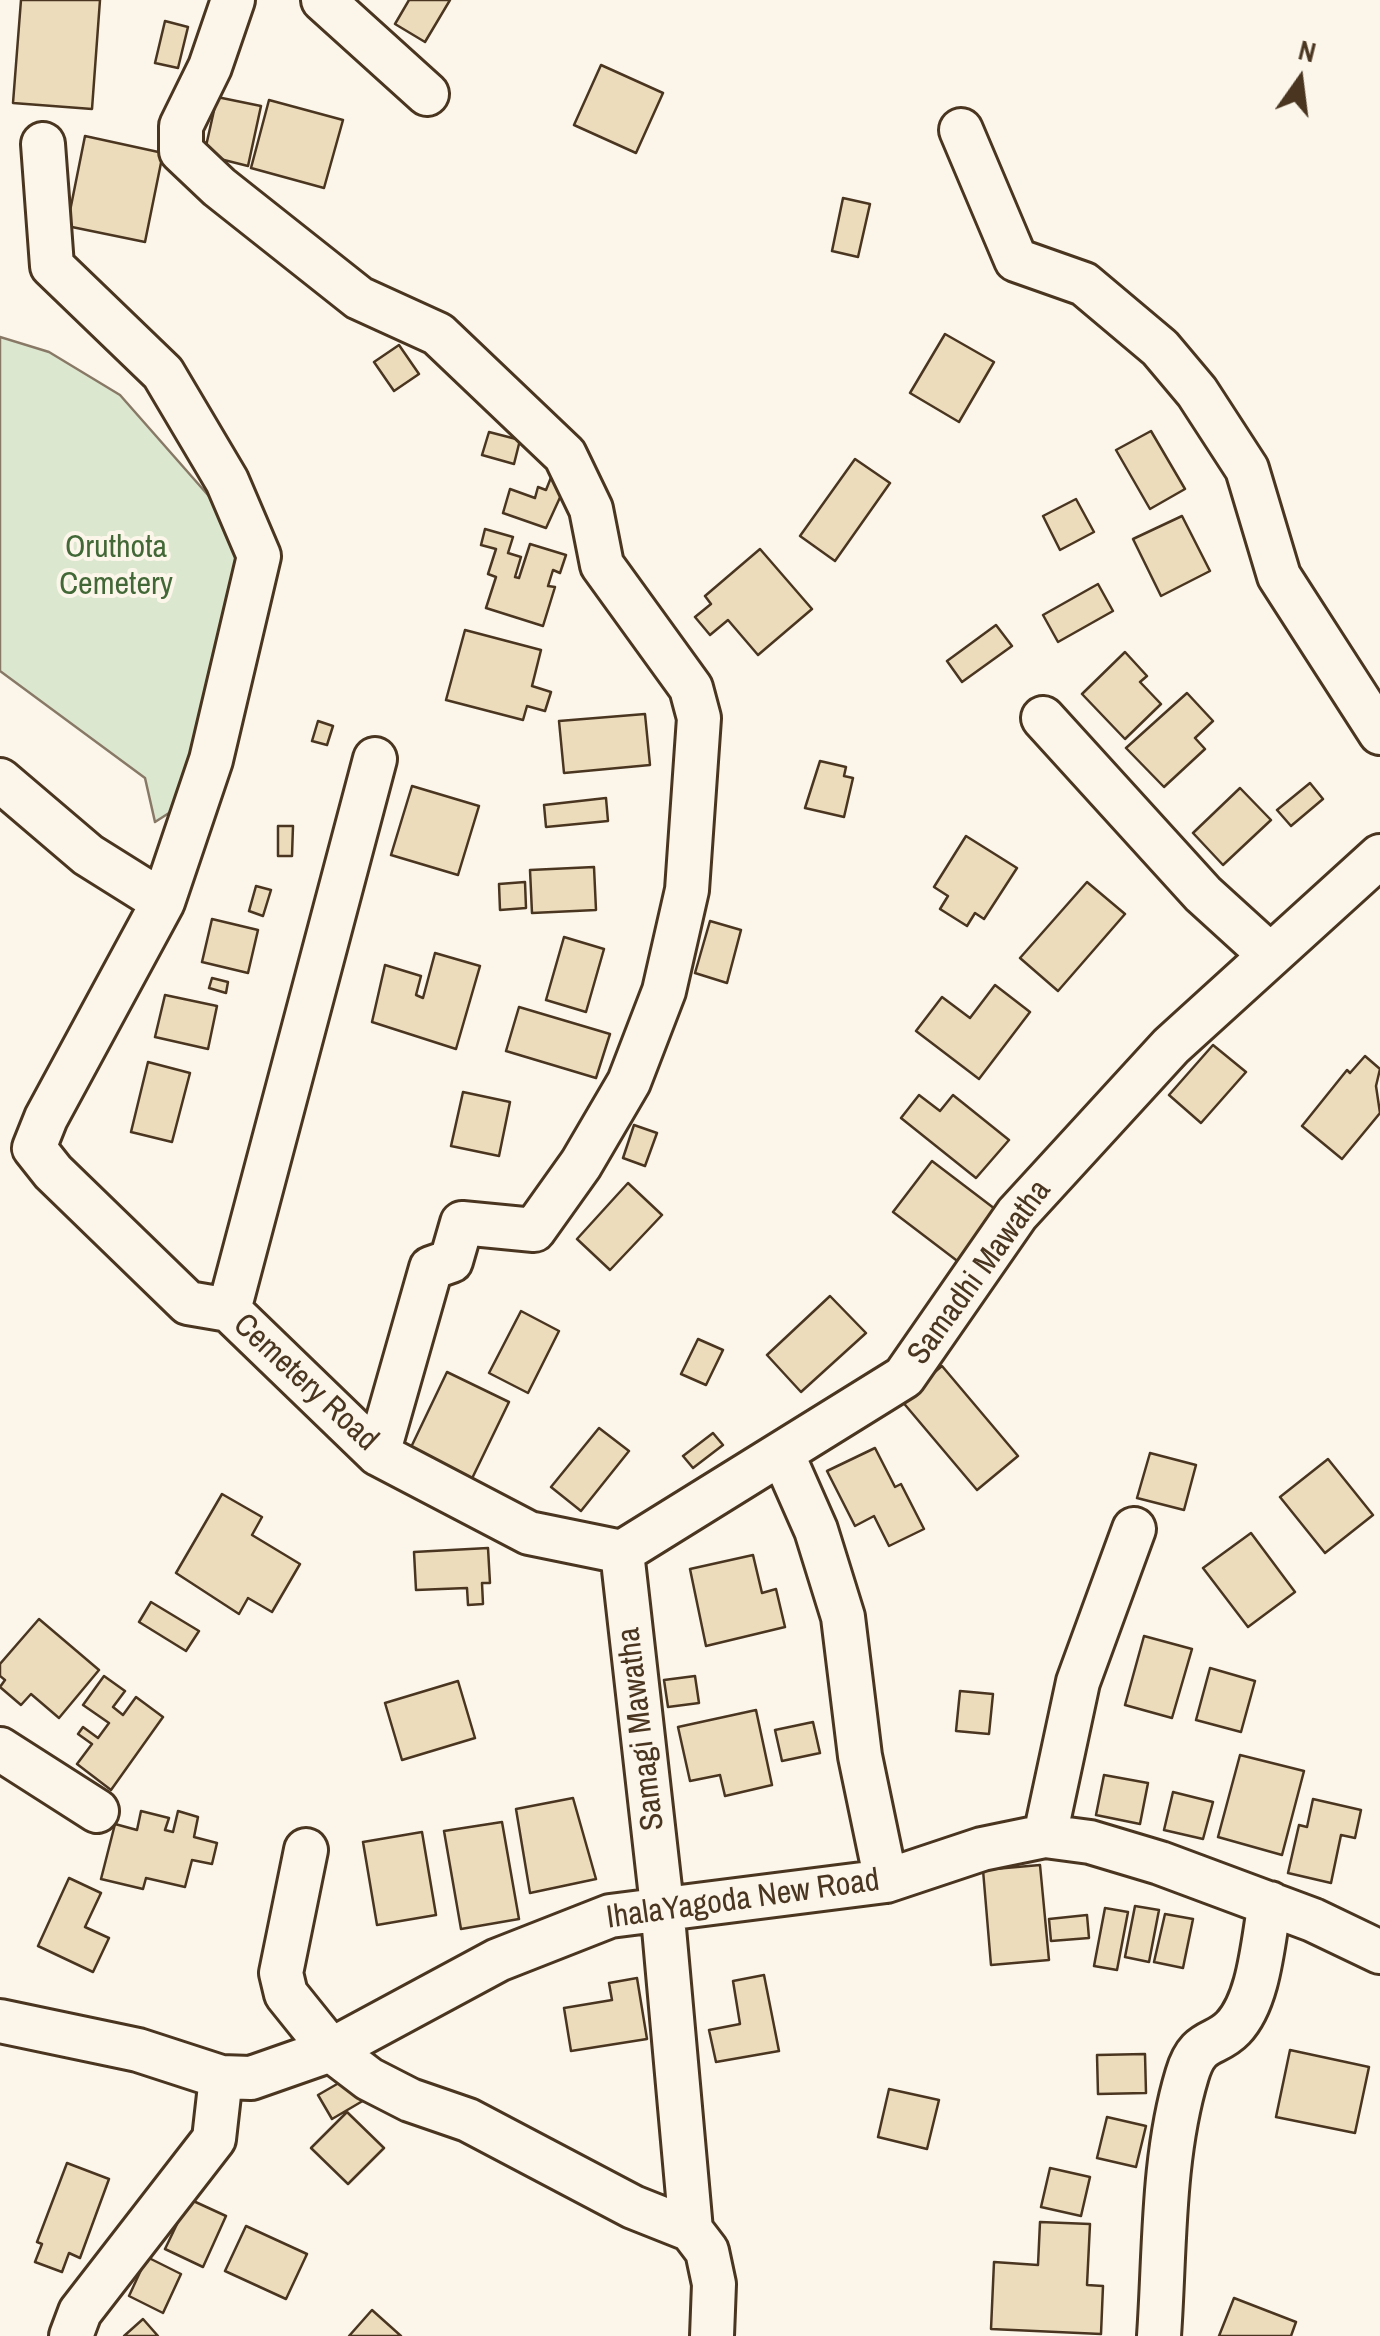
<!DOCTYPE html>
<style>
body{margin:0}
#map{position:relative;width:1380px;height:2336px;overflow:hidden;background:#fbf6e9;font-family:"Archivo Narrow",sans-serif}
canvas{display:block}
.north{position:absolute;left:1250px;top:30px;width:100px;height:100px;-webkit-text-stroke:8px #fbf6e9;paint-order:stroke;rotate:14deg;font-size:28px;font-weight:700;line-height:40px;text-align:center;color:#4a3520}
.north::after{content:'';display:block;margin:auto;width:35px;height:45px;background:#4a3520;clip-path:polygon(50% 0,100% 100%,50% 72%,0 100%)}
</style>
<div id="map">
<canvas width="1380" height="2336"></canvas>
<div class="north">N</div>
</div>
<script>
const ctx = document.querySelector('canvas').getContext('2d');
ctx.lineJoin = 'round';
function fill(path, color) { ctx.fillStyle = color; ctx.fill(path, 'evenodd'); }
function strokePath(path, color, width, dash) { ctx.strokeStyle = color; ctx.lineWidth = width; ctx.lineCap = dash ? 'butt' : 'round'; ctx.setLineDash(dash || []); ctx.stroke(path); }
function label(font, color, halo, rows, align = 'center') {
  ctx.font = font + ' "Archivo Narrow",sans-serif'; ctx.lineWidth = 8; ctx.setLineDash([]); ctx.textBaseline = 'middle'; ctx.strokeStyle = halo; ctx.fillStyle = color; for (const [text, x, y, turn = 0] of rows) {
    ctx.save(); ctx.translate(x, y); ctx.rotate((+turn || 0) * Math.PI / 180); ctx.textAlign = isNaN(turn) ? turn : align; if (halo) ctx.strokeText(text, 0, 0); ctx.fillText(text, 0, 0); ctx.restore();
  }
}
const green = new Path2D(`
 M0,337L49,352L120,395L215,503L236,557L183,804L155,822L145,778L0,671Z`);
fill(green, '#dce7d0');
strokePath(green, '#887966', 2.5);
const building = new Path2D(`
 M21,0H100L92,109L13,103Z
 M409,0H450L425,42L395,24Z
 M165,21L188,27L178,68L155,63Z
 M601,65L663,93L636,153L574,125Z
 M217,97L261,106L248,166L204,155Z
 M269,100L343,120L324,188L251,168Z
 M85,136L163,153L145,242L67,226Z
 M843,198L870,204L858,257L832,251Z
 M945,334L994,362L959,422L910,393Z
 M399,345L419,374L394,391L374,362Z
 M1151,431L1185,489L1150,509L1116,450Z
 M489,432L520,440L514,464L482,455Z
 M855,459L890,483L835,561L800,536Z
 M552,475L568,480L546,528L503,513L510,489L535,498L538,487L546,490Z
 M1076,499L1094,532L1060,550L1043,516Z
 M1182,516L1210,571L1161,596L1133,539Z
 M485,529L513,537L508,553L521,557L515,577L519,578L530,544L566,555L560,573L553,570L548,586L555,587L543,626L486,608L496,577L488,574L496,549L481,545Z
 M760,549L812,609L758,655L728,620L710,635L695,617L711,604L705,596Z
 M1098,584L1113,611L1058,642L1043,615Z
 M996,625L1012,646L962,682L947,661Z
 M465,630L541,650L532,686L551,692L545,711L527,706L523,720L446,700Z
 M1125,652L1147,676L1140,682L1161,704L1125,739L1082,694Z
 M1187,693L1213,721L1195,738L1205,749L1164,787L1126,748Z
 M645,714L650,765L564,773L559,721Z
 M318,721L333,726L327,745L312,741Z
 M820,761L846,767L844,776L853,778L844,817L805,808Z
 M1310,783L1323,799L1291,826L1277,810Z
 M412,786L479,806L458,875L391,855Z
 M1240,788L1271,820L1223,865L1193,833Z
 M606,798L608,821L546,827L544,805Z
 M278,826H293L292,856H278Z
 M966,836L1017,868L984,919L975,913L967,926L940,909L948,896L934,887Z
 M594,867L596,910L532,913L530,870Z
 M525,882L526,908L500,910L499,884Z
 M1087,882L1125,914L1058,991L1020,958Z
 M256,886L271,890L263,916L249,911Z
 M212,919L258,930L248,973L202,962Z
 M710,921L741,930L727,983L695,973Z
 M564,937L604,949L586,1012L546,1000Z
 M435,953L480,966L456,1049L372,1022L385,965L421,976L416,995L423,998Z
 M212,978L228,982L226,993L209,988Z
 M995,985L1030,1012L979,1079L916,1031L942,997L970,1018Z
 M165,995L217,1006L208,1049L155,1037Z
 M519,1007L610,1034L596,1078L506,1051Z
 M1213,1045L1246,1072L1201,1123L1169,1095Z
 M1365,1056L1380,1069L1376,1086L1380,1113L1342,1159L1302,1126L1347,1070L1350,1073Z
 M148,1062L190,1073L172,1142L131,1132Z
 M463,1092L510,1102L499,1156L451,1146Z
 M919,1095L940,1111L953,1095L1009,1140L976,1178L901,1118Z
 M634,1125L657,1133L645,1166L623,1158Z
 M932,1161L999,1212L960,1263L893,1212Z
 M628,1183L662,1215L610,1270L577,1239Z
 M830,1296L866,1333L801,1392L767,1355Z
 M521,1311L559,1331L528,1393L489,1373Z
 M698,1339L723,1350L706,1385L681,1374Z
 M942,1366L1018,1456L977,1490L901,1400Z
 M447,1372L509,1402L465,1493L403,1464Z
 M599,1428L629,1451L581,1511L551,1487Z
 M713,1433L723,1445L693,1468L683,1456Z
 M875,1448L895,1487L901,1484L924,1529L889,1546L874,1516L855,1526L827,1471Z
 M1150,1453L1196,1465L1184,1510L1137,1498Z
 M1328,1459L1373,1515L1325,1553L1280,1497Z
 M222,1494L262,1517L252,1535L300,1564L272,1612L248,1598L239,1614L176,1573Z
 M1251,1533L1295,1592L1248,1627L1203,1568Z
 M488,1548L490,1583H482L483,1604L468,1605L467,1588L416,1590L414,1552Z
 M753,1555L762,1593L776,1589L785,1627L706,1646L690,1569Z
 M151,1602L199,1631L186,1651L139,1622Z
 M39,1619L99,1670L59,1718L31,1694L21,1705L0,1687L5,1680L0,1676V1664Z
 M1144,1636L1192,1649L1172,1718L1125,1705Z
 M1210,1668L1255,1681L1241,1732L1196,1720Z
 M104,1676L125,1691L113,1707L123,1715L136,1697L163,1717L111,1790L77,1764L92,1744L78,1734L83,1727L98,1738L109,1723L83,1705Z
 M695,1676L699,1703L668,1707L664,1680Z
 M458,1681L475,1738L402,1760L385,1703Z
 M960,1691L993,1694L989,1734L956,1731Z
 M756,1710L772,1785L725,1796L720,1775L690,1781L678,1727Z
 M813,1722L820,1753L782,1761L775,1730Z
 M1240,1755L1304,1771L1282,1855L1218,1837Z
 M1104,1775L1148,1783L1140,1824L1096,1815Z
 M1173,1792L1213,1802L1203,1839L1164,1830Z
 M573,1798L596,1879L530,1893L516,1809Z
 M1313,1799L1361,1810L1355,1838L1341,1835L1331,1883L1288,1873L1299,1825L1307,1827Z
 M141,1811L169,1818L165,1830L173,1832L178,1811L198,1817L194,1837L217,1843L212,1864L192,1860L185,1887L146,1878L143,1889L101,1879L115,1824L137,1830Z
 M502,1822L519,1919L461,1929L444,1831Z
 M422,1832L436,1915L377,1925L363,1842Z
 M1040,1865L1049,1960L991,1965L983,1870Z
 M69,1878L101,1893L85,1927L109,1938L93,1972L38,1946Z
 M1135,1906L1159,1910L1149,1962L1125,1957Z
 M1105,1908L1128,1912L1117,1970L1094,1966Z
 M1165,1914L1193,1919L1183,1968L1154,1962Z
 M1087,1915L1089,1938L1051,1941L1049,1919Z
 M764,1975L779,2051L716,2062L709,2030L740,2024L733,1981Z
 M637,1978L647,2039L571,2051L564,2008L612,2000L609,1983Z
 M1290,2050L1369,2067L1355,2133L1276,2117Z
 M1145,2054L1146,2093L1098,2094L1097,2055Z
 M351,2076L366,2099L332,2119L318,2095Z
 M889,2089L939,2100L927,2149L878,2137Z
 M347,2112L384,2148L348,2184L311,2148Z
 M1107,2117L1146,2126L1136,2167L1097,2158Z
 M67,2163L109,2179L80,2258L69,2253L62,2272L35,2262L42,2244L37,2242Z
 M1050,2168L1090,2177L1081,2216L1041,2207Z
 M189,2199L226,2216L203,2267L165,2249Z
 M1040,2222L1090,2224L1087,2285L1103,2286L1101,2334L991,2329L994,2262L1038,2265Z
 M246,2226L307,2254L286,2299L225,2271Z
 M147,2257L181,2274L163,2313L129,2296Z
 M1234,2298L1296,2322L1291,2336H1219Z
 M372,2310L401,2336H349Z
 M143,2319L158,2336H124Z`);
fill(building, '#ecdcbc');
strokePath(building, '#4a3520', 2.5);
const minor = new Path2D(`
 M233,0L210,67L181,126V151L219,187L359,298L438,334L565,455L591,509L602,565L691,688L699,718L687,890L664,991L629,1082L581,1164L534,1230L462,1223L451,1261L431,1268L378,1454
 M323,0L427,94
 M961,130L1016,260L1084,284L1160,348L1197,392L1247,469L1279,576L1380,733
 M43,144L52,266L163,373L227,481L259,556L211,760L163,902
 M1043,718L1203,894L1270,955
 M0,780L88,855L163,902L46,1118L34,1148L53,1172L188,1303L229,1310L378,1454L529,1533L622,1552
 M229,1310L375,759
 M782,1453L816,1530L843,1617L860,1756L886,1881
 M622,1552L904,1377L1017,1214L1171,1046L1380,856
 M622,1552L662,1906L691,2230
 M0,1749L97,1811
 M1045,1836L1078,1682L1134,1529
 M306,1850L281,1973L286,1994L331,2050L369,2079L410,2100L468,2120L633,2207L691,2230L707,2251L714,2284L712,2336
 M0,2021L138,2050L221,2077L251,2078L331,2050L498,1960L610,1916L886,1881L982,1849L1045,1836L1090,1842L1160,1863L1313,1920L1380,1952
 M71,2336L80,2312L214,2139L221,2077
 M1159,2336C1165,2251 1162,2158 1187,2075C1198,2037 1215,2047 1233,2028C1260,2000 1263,1939 1270,1903`);
strokePath(minor, '#4a3520', 48);
strokePath(minor, '#fbf6e9', 42);
label('32px', '#436837', '#fbf6e9', [
 ["Oruthota",116,548],
 ["Cemetery",116,585]
]);
label('32px', '#4a3520', '#fbf6e9', [
 ["Samadhi Mawatha",980,1273,-54],
 ["Cemetery Road",305,1383,43],
 ["Samagi Mawatha",642,1729,-97],
 ["IhalaYagoda New Road",743,1900,-8]
]);
</script>
